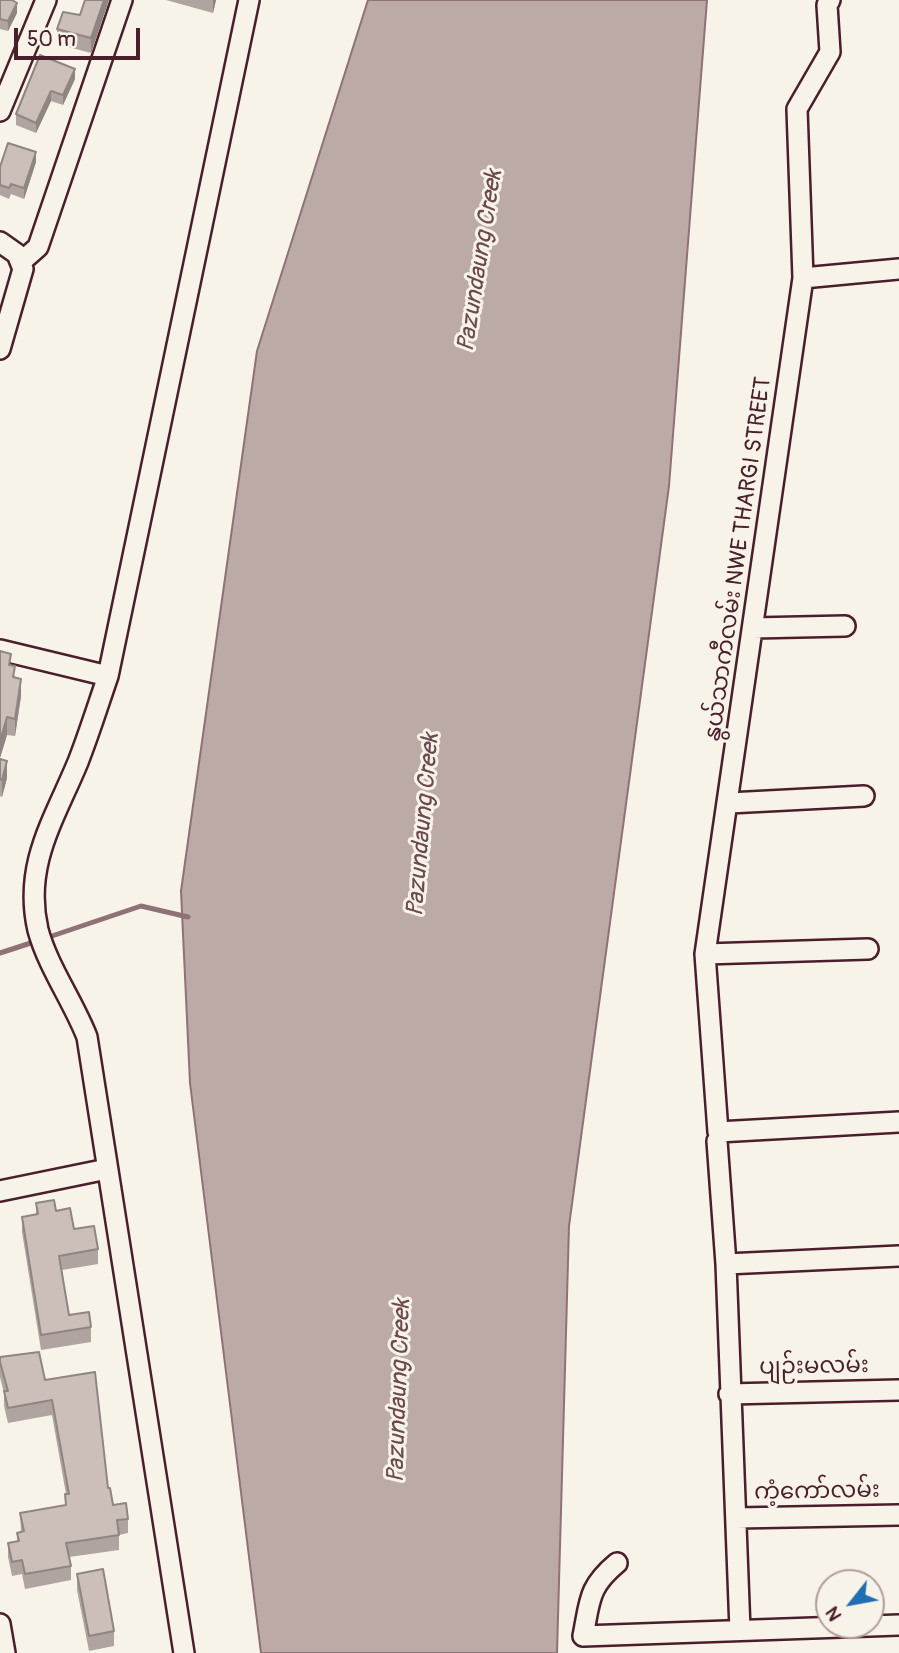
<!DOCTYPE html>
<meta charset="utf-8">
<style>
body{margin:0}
#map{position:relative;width:899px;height:1653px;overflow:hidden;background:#f7f3e8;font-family:Pangolin,sans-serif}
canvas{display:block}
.north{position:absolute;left:815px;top:1569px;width:70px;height:70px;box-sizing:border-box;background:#f7f3e8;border:2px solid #b29e9c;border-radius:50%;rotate:239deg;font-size:19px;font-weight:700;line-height:28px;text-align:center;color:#4a1f2b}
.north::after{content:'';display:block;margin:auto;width:24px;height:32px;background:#1f6fb2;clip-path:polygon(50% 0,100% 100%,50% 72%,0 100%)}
.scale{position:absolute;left:14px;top:28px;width:126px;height:32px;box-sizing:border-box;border:4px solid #4a1f2b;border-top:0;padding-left:9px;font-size:21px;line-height:24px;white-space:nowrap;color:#4a1f2b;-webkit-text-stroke:5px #f7f3e8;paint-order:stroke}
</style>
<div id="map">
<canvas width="899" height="1653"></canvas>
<div class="north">N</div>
<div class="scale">50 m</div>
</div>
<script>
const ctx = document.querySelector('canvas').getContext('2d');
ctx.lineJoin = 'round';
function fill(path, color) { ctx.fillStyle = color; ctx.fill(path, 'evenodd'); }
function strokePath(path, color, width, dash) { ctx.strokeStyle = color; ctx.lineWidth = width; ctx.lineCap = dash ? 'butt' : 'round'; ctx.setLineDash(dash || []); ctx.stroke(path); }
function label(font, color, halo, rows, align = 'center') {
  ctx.font = font + ' Pangolin,"Noto Sans Myanmar",sans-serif'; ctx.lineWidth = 6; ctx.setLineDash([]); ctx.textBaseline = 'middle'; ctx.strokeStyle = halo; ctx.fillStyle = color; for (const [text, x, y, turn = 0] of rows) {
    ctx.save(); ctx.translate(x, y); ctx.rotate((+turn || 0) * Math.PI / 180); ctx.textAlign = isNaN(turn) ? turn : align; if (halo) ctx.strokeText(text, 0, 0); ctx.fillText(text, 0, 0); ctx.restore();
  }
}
const water = new Path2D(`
 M368,0H707L669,486L569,1226L557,1653H261L190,1083L181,891L257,351Z`);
fill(water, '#bcaaa7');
strokePath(water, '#8e7275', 2);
strokePath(new Path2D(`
 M46,938L141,906L188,917
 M0,953L37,941`), '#8e7275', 5);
const minor = new Path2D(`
 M830,0L827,5L830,52L797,109L803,278L705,954L718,1132L899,1122
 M0,111L46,0
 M0,242L17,254L23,269L0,349
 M21,262L38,247L122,0
 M803,278L899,269
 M753,628L845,626
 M0,650L108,676
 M729,803L864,796
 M705,954L868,949
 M717,1141L726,1264L740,1630
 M0,1191L107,1169
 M726,1264L899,1256
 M729,1394L899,1390
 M736,1518L899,1515
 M617,1563C588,1587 590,1601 583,1636L899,1625
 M0,1624L5,1653
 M184,1653L87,1037C73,1001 48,967 38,930C23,865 54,820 78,762C89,734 98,705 108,676L249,0`);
strokePath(minor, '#4a1f2b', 24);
strokePath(minor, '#f7f3e8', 19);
fill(new Path2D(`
 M0,0L17,13L8,31L0,29Z
 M109,0L91,53L57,44V29L80,15Z
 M166,0H216L213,13Z
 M40,55L75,79L63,105L51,101L36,133L16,125V114Z
 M36,162L24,199L11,194L9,199L0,195V167Z
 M0,651L11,665L21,696L15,736L7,735L0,758Z
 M0,759L7,778L2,797L0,796Z
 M36,1203L56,1211L74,1229L98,1249V1264L62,1270L69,1315L91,1327V1342L41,1350L22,1232V1217L36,1214Z
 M0,1357L45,1380L108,1488L113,1505L128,1519V1533L119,1535V1550L69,1557L71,1566V1580L25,1589L22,1574L12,1576L8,1557V1543L17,1541V1533L21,1532L20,1513L65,1505V1494H66L52,1415L8,1423L4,1406V1393L0,1377Z
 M77,1574L114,1631V1646L89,1651L77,1590Z`), '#afa49f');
fill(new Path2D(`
 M104,0H109L91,53V38Z
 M213,0H216L213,13Z
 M17,3V13L8,31V21Z
 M75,69V79L63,105V95Z
 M51,91V101L36,133V123Z
 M36,152V162L24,199V188Z
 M21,679V696L15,736V719Z
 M7,717V735L0,758V741Z
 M7,761V778L2,797V780Z`), '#8f8682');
const building = new Path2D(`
 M0,0H12L17,3L8,21L0,19Z
 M85,0H104L91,38L57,29L63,12L80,15Z
 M40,55L75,69L63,95L51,91L36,123L16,114Z
 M8,143L36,152L24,188L11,184L9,188L0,185V167Z
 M0,651L11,654L9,665L15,666L13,677L21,679L15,719L7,717L0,741Z
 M0,759L7,761L2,780L0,779Z
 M54,1200L56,1211L70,1208L74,1229L94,1226L98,1249L59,1256L69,1315L89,1312L91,1327L41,1335L22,1217L38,1214L36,1203Z
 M39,1352L45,1380L95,1372L108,1488H110L113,1505L126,1503L128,1519L117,1520L119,1535L66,1543L71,1566L25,1574L22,1560L12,1562L8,1543L19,1541L17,1533L24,1531L20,1513L66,1505L65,1494H69L52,1400L8,1408L4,1391H8L0,1362V1357Z
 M103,1569L114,1631L89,1636L77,1574Z`);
fill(building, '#ccbfb9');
strokePath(building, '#8f8682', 2);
label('23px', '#4a1f2b', '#f7f3e8', [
 ["နွယ်သာကီလမ်း NWE THARGI STREET",739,559,-82],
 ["ပျဉ်းမလမ်း",814,1367,-1],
 ["ကံ့ကော်လမ်း",817,1492,-1]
]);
label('italic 24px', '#6c4950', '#f7f3e8', [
 ["Pazundaung Creek",481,261,-81],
 ["Pazundaung Creek",424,825,-85],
 ["Pazundaung Creek",400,1391,-88]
]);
</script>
